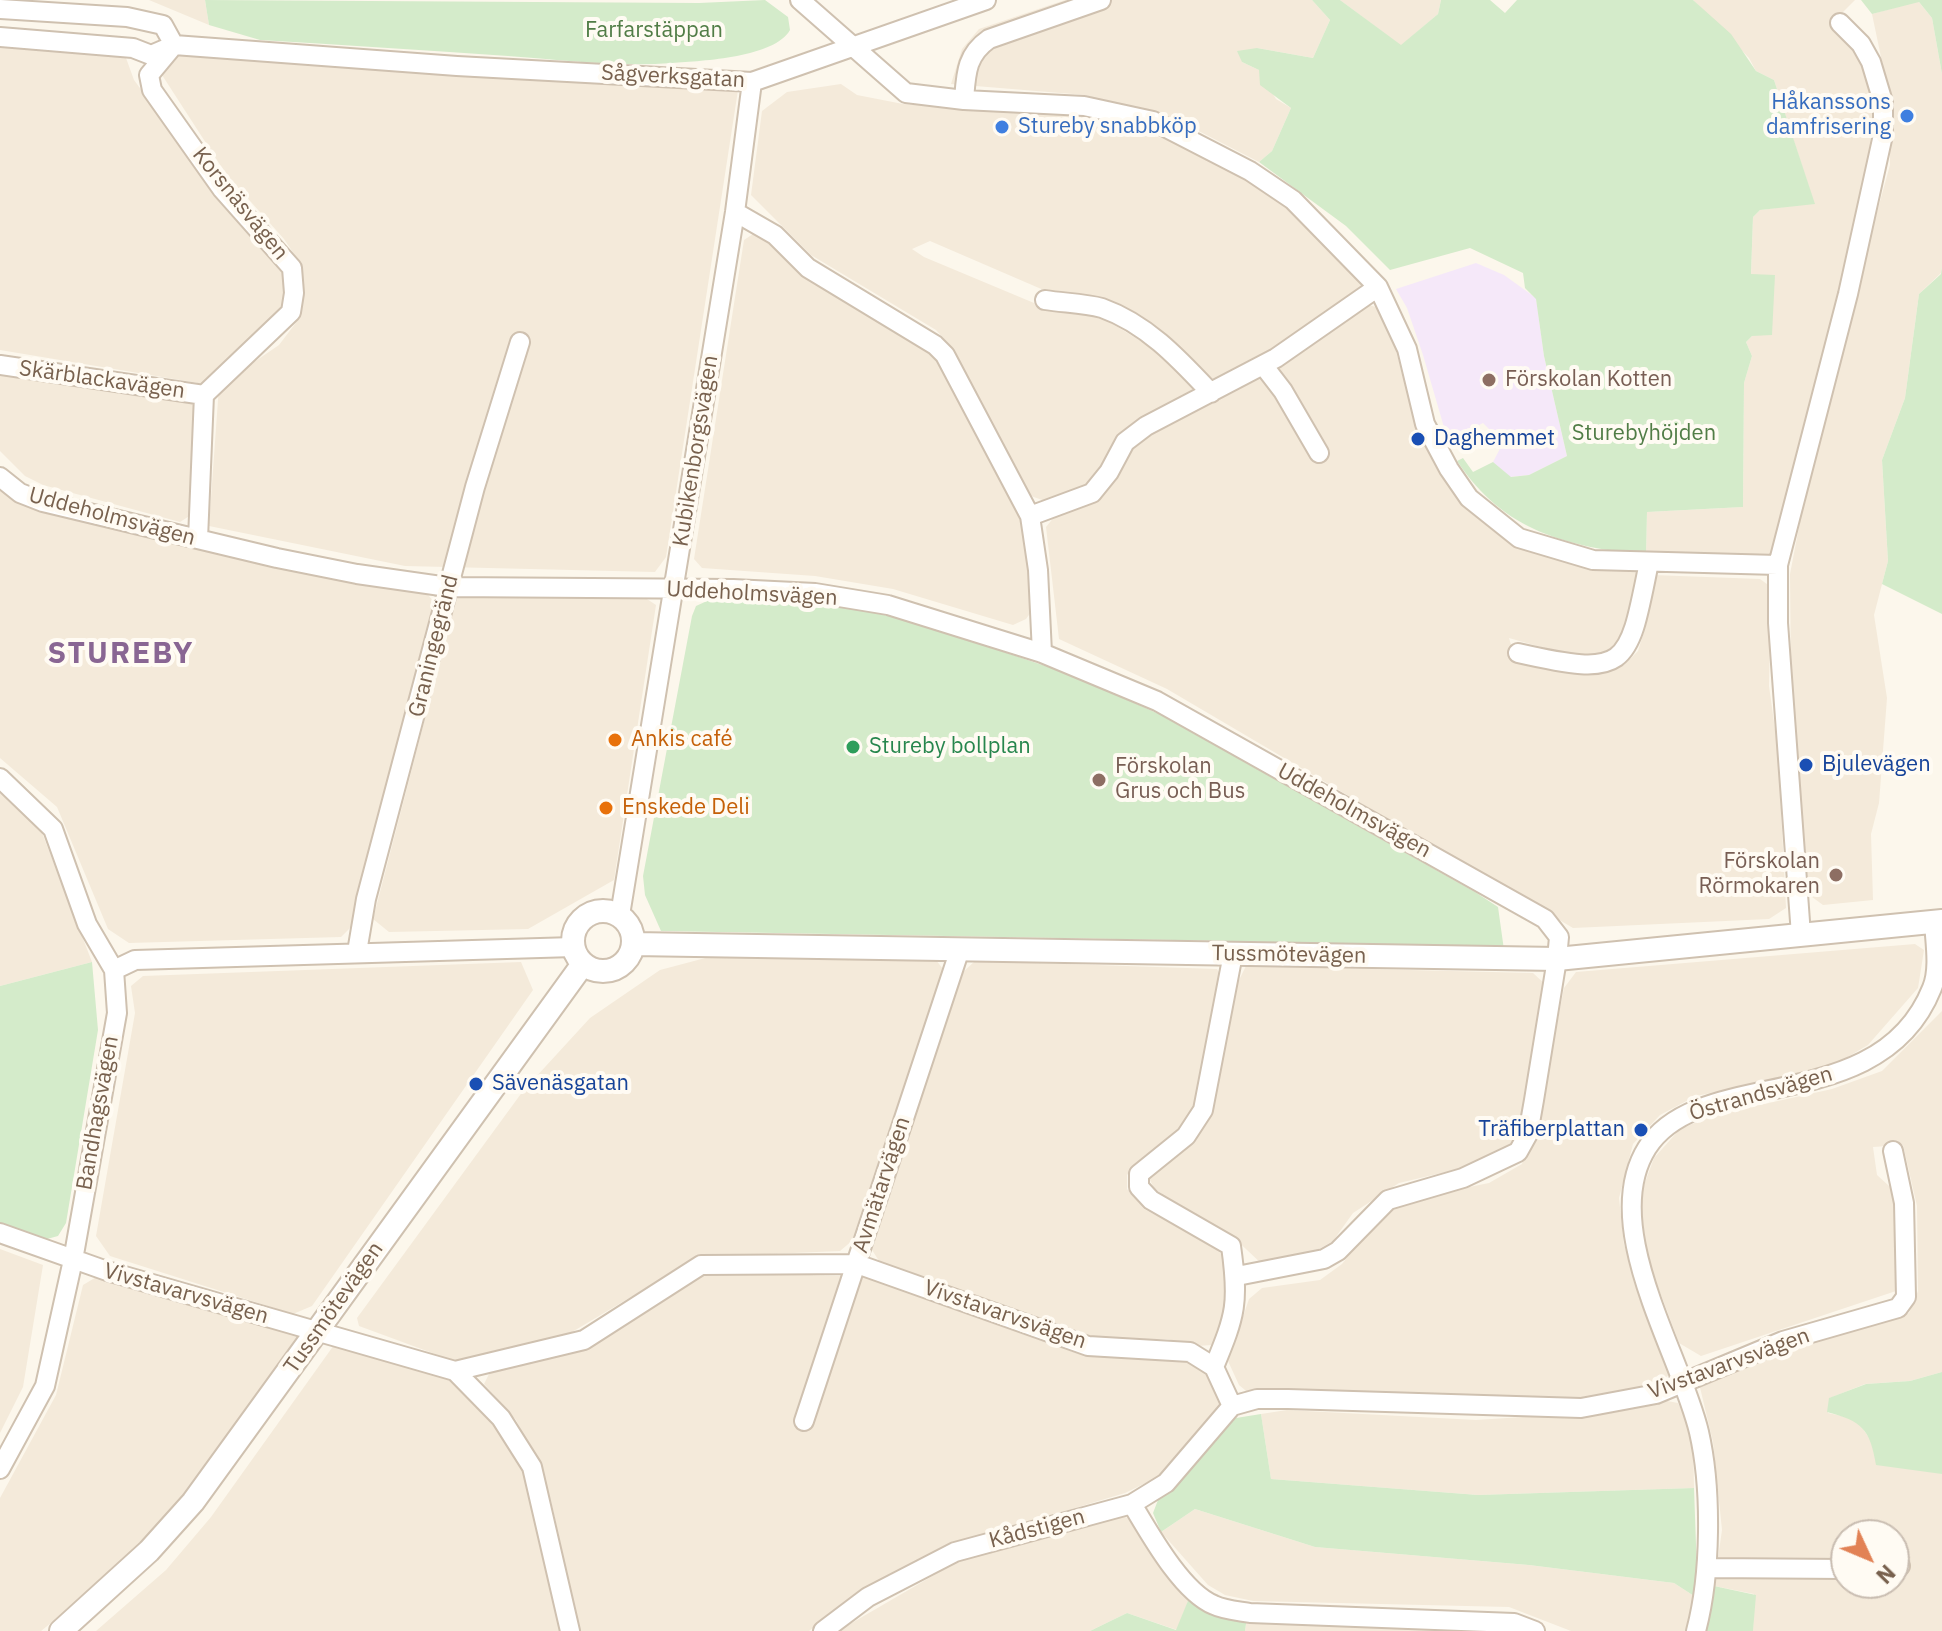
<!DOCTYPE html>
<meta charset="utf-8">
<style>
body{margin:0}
#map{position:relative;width:1942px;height:1631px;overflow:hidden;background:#fcf7ec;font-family:"IBM Plex Sans",sans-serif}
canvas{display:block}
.north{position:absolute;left:1830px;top:1519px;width:80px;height:80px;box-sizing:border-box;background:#fffbf3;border:2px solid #c9bdb1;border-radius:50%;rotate:134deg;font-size:22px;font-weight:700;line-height:32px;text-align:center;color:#78614e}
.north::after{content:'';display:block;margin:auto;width:28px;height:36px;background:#e28255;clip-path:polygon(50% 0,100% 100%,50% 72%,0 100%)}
</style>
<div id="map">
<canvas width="1942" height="1631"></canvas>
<div class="north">N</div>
</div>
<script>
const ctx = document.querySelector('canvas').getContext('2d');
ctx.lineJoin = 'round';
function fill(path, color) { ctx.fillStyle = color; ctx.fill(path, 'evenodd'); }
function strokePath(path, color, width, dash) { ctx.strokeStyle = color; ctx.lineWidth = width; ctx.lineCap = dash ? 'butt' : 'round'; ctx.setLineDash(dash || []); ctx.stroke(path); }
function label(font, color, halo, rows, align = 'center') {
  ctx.font = font + ' "IBM Plex Sans",sans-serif'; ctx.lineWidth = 8; ctx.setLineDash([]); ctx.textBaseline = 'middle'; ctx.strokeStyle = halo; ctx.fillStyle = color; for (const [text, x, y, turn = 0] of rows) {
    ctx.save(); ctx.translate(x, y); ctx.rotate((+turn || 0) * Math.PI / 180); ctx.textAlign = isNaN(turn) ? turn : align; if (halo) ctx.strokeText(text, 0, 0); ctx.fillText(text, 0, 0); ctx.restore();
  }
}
fill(new Path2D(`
 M149,0H205L209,25Z
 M1065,0H1312L1330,20L1313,58L1257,48L1242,62L1259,70L1276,99L1291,108L1272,151L1259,162L1183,123L1085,95L951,84L962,49L979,29Z
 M1340,0H1441L1438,14L1401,46Z
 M1693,0H1855L1830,25L1853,48L1865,69L1875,106V134L1860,208L1771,555L1646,556L1647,512L1743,507L1744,383L1752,356L1746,342L1752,336L1775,276L1751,275L1753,217L1760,210L1814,203L1774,80L1756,71L1749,58Z
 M1918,1L1932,18L1942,74V267L1941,273L1919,294L1905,398L1882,460L1888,561L1874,615L1887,698L1879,803L1871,834L1873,900L1823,905L1808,894L1791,680L1790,574L1819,423L1890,165V100L1872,14Z
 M0,39L122,47L134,80L217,192L283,268L285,311L204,384L0,350Z
 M180,51L738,90L666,557L655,572L405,566L209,526L219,386L279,345L301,316L302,266L284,239L226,174L162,75Z
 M841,84L857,95L903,104L1085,117L1180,143L1242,176L1283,205L1362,279L1361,291L1272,354L1212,383L1178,348L930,241L912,249L924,257L1046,308L1100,316L1168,358L1194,386L1191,395L1102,466L1087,485L1045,501L1031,496L954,350L936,330L811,255L751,195L762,111L787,92Z
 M762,228L941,359L1021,518L1035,574L1034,608L1026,619L1013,625L893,589L815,576L702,568L694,559L744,240Z
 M1369,305L1379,308L1389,323L1408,397L1421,428L1489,524L1634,567L1637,572L1629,626L1618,644L1606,653L1590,661L1509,638L1515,658L1591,671L1624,665L1638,651L1646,625L1653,575L1760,579L1771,587L1769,686L1778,751L1786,908L1769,919L1573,928L1167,689L1059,639L1046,527L1055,516L1098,498L1119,472L1128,452L1148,435L1284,364Z
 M0,368L199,398L191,515L180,522L43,485L25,476L0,451Z
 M0,484L424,590L434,602L419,674L353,925L341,937L129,943L108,929L57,807L0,758Z
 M457,595L644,597L656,605L614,880L528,929L389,932L373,919Z
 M0,793L39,825L92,962L0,986Z
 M1915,944L1924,950L1918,988L1868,1045L1826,1070L1696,1096L1660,1115L1633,1144L1619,1198L1624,1245L1669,1375L1653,1387L1580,1399L1474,1401L1359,1391H1284L1252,1396L1239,1385L1228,1361L1249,1299L1262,1288L1320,1280L1342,1264L1381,1215L1405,1200L1489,1183L1522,1164L1542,1101L1564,988L1576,972Z
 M728,952L936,960L943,969L929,1022L853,1240L840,1251L698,1257L567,1335L454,1361L359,1326L357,1318L523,1091L590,1018L660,970Z
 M975,961L1217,969L1222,978L1196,1108L1183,1129L1141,1160L1127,1175V1189L1144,1209L1212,1244L1222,1255L1228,1286L1225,1316L1212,1345L1197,1346L1167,1339H1091L881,1264L872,1250L962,973Z
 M521,962L533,990L312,1306L293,1314L110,1256L96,1236L135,1013L131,986L143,976Z
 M1246,966L1533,973L1546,985L1527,1102L1512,1147L1484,1163L1399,1183L1353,1213L1333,1241L1305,1257L1264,1266L1230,1234L1182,1209L1154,1188L1149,1178L1156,1168L1193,1142L1212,1114L1238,982Z
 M1942,1011V1372L1910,1381L1865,1384L1830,1398L1828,1413L1856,1419L1872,1442L1942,1474V1631H1753L1754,1594L1714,1586L1722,1530L1713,1442L1698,1379L1909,1313L1918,1291L1917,1206L1903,1145L1873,1147L1877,1175L1899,1195L1901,1277L1896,1291L1701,1356L1679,1343L1640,1239L1641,1193L1654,1158L1679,1130L1710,1116L1832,1089L1882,1071ZM1846,1535H1894V1583H1846Z
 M0,1249L43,1265L23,1387L0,1433Z
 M704,1271L864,1277L1079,1354L1184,1359L1207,1371L1221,1405L1158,1477L1125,1493L952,1545L861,1590L809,1631H580L551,1501L536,1459L516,1420L484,1384L490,1372L576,1351Z
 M103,1273L301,1335L186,1495L102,1582L41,1631H0V1498L56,1395L83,1285Z
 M339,1338L448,1375L495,1422L525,1474L564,1631H96L166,1570L211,1517Z
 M1662,1400L1678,1403L1693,1435L1694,1488L1478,1495L1271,1479L1261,1414L1287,1410L1476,1420L1584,1413Z
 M1195,1509L1315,1547L1529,1565L1674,1583L1694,1596L1685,1631H1571L1509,1607L1253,1601L1225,1595L1208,1585L1161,1532Z
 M1118,1514L1130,1519L1192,1591L1177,1630L1127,1613L1090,1631H838L960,1560Z
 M1247,1617L1523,1631H1245Z`), '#f4eada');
fill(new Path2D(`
 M1476,263L1504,275L1536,298L1544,356L1567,456L1529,475L1510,477L1493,462L1503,443L1483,423L1448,441L1423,355L1407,308L1396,289Z`), '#f5e8f9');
fill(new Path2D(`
 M205,0L699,3L765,0L788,17L790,30C775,57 703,61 672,63C618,67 562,60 508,56C425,50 343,45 260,40L209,25Z
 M1312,0H1340L1401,45L1438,14L1441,0H1490L1505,13L1517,0H1693L1731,34L1756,71L1774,80L1815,204L1760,210L1753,217L1751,274L1775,275L1772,335L1752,336L1746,342L1752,356L1744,383L1743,507L1647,512L1646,556C1566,545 1505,533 1457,461L1463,458L1473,472L1493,462L1511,477L1529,475L1567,456L1544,356L1536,299L1525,288L1523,273L1470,248L1390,270L1346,226L1259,162L1272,151L1291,108L1260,85L1259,70L1242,62L1237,51L1257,48L1313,58L1330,20Z
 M1861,0H1942V74L1932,18L1919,2L1872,14Z
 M1942,267V614L1882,584L1888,561L1882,460L1905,398L1919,294L1941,274Z
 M707,601L812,602L857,608L924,625L1069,674L1159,714L1475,892L1498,907L1504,950L1231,941L661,931L645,895L643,876L692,616L696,606Z
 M92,962L98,1030L66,1223L58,1236L47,1239L0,1223V986Z
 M1942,1372V1474L1876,1465C1870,1429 1862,1421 1827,1412L1829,1398L1866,1384L1910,1381Z
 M1261,1414L1271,1479L1478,1495L1694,1488L1697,1573L1694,1596L1674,1583L1529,1565L1315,1547L1195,1509L1161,1532L1153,1513L1158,1500L1236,1418Z
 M1714,1586L1756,1595L1753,1631H1706Z
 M1192,1591L1247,1617L1245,1631H1090L1127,1613L1176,1630Z`), '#d4ebca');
const minor = new Path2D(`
 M800,0L906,93L964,100L1084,106L1153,121L1250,171L1293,200L1378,287L1407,349L1425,424L1449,469L1469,498L1519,538L1593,560L1778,565
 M0,9L127,17L163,25L174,45L457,66L752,82L986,0
 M0,37L133,48L151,55L172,46
 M174,45L149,75L152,90L222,189L292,268L294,293L291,312L204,395L198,539
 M964,100C966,74 966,55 989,39L1101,0
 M735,212L775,235L808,268L935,345L945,355L1030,516L1038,570L1042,653
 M1045,300C1063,303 1084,303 1102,308C1147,324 1179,359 1211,393
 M0,365L204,395
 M1263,365L1283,391L1319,453
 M0,477L20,493L43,502L277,558L357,574L448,587L733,589L815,593L888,605L1042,653L1157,701L1545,919L1559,937L1557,959L1534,1100L1528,1134L1518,1152L1463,1178L1388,1200L1338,1251L1324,1259L1237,1276
 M1030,516L1092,493L1109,472L1125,442L1146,426L1276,358L1378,287
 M1518,653C1628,678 1628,668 1649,562
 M0,778L53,829L87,924L114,970L117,1013L73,1260L45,1386L0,1469
 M620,915L735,212L752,82
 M1801,935L1778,623V565L1848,294L1883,135V102L1871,62L1861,44L1840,23
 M357,952L366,899L475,487L520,342
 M114,970L135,960L574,947
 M0,1233L107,1271L455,1371L584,1340L701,1265L857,1264L1088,1346L1190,1352L1214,1367L1232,1406L1257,1399H1288L1581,1408L1656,1394L1783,1341L1898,1308L1906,1297L1904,1203L1893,1151
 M1214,1367C1236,1314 1239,1303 1231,1246L1151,1200L1139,1187V1174L1186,1136L1203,1110L1233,954
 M455,1371L501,1418L532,1467L570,1631
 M804,1421L960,949
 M1132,1504C1150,1534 1182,1592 1214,1605C1224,1610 1239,1611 1250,1613L1514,1623L1535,1631
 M1894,1566H1900
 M1708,1568L1846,1569
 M823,1631L868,1597L955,1552L1132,1504L1166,1483L1232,1406
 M1696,1631C1711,1575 1712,1489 1699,1432C1680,1352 1598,1226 1647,1148C1700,1064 1880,1119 1932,988C1940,969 1935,942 1934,922`);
const tertiary = new Path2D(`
 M573 941a30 30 0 1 1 60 0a30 30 0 1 1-60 0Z
 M634,944L1557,959L1942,921
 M61,1631L149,1551L193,1502L583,964`);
strokePath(minor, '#cfc1b0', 22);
strokePath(tertiary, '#cfc1b0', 26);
strokePath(minor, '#fff', 18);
strokePath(tertiary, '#fff', 22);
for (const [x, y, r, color] of [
 [1907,116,8,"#3f7fe0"],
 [1002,127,8,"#3f7fe0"],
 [1489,380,8,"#8d6e63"],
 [1418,439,8,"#1a4fb4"],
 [615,740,8,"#e8710a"],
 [853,747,8,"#2e9e5b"],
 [1806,765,8,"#1a4fb4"],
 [1099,780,8,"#8d6e63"],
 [606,808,8,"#e8710a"],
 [1836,875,8,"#8d6e63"],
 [476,1084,8,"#1a4fb4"],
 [1641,1130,8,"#1a4fb4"]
]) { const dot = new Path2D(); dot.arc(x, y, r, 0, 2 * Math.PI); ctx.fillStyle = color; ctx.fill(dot); strokePath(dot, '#fffbf3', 3); }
label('22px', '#517d46', '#fffbf3', [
 ["Farfarstäppan",654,31],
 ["Sturebyhöjden",1644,434]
]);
label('22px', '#78614e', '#fffbf3', [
 ["Sågverksgatan",673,77,3],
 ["Korsnäsvägen",240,204,51],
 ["Skärblackavägen",102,380,8],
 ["Kubikenborgsvägen",696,451,-81],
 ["Uddeholmsvägen",112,517,15],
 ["Uddeholmsvägen",752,594,3],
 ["Graningegränd",434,646,-76],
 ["Uddeholmsvägen",1354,811,29],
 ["Tussmötevägen",1289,955,1],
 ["Östrandsvägen",1761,1094,-16],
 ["Bandhagsvägen",98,1113,-80],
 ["Avmätarvägen",882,1185,-72],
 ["Vivstavarvsvägen",186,1294,16],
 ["Tussmötevägen",334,1308,-55],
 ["Vivstavarvsvägen",1005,1315,19],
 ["Vivstavarvsvägen",1729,1364,-20],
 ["Kådstigen",1037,1529,-15]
]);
label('22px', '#366cbe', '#fffbf3', [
 ["Håkanssons",1891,103],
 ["damfrisering",1891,128],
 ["Stureby snabbköp",1018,127,"left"]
], 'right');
label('22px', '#785e54', '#fffbf3', [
 ["Förskolan Kotten",1505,380],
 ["Förskolan",1115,767],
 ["Grus och Bus",1115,792],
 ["Förskolan",1820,862,"right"],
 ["Rörmokaren",1820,887,"right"]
], 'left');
label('22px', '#164399', '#fffbf3', [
 ["Daghemmet",1434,439],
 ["Bjulevägen",1822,765],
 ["Sävenäsgatan",492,1084],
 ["Träfiberplattan",1625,1130,"right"]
], 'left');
label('22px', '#c56008', '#fffbf3', [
 ["Ankis café",631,740],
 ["Enskede Deli",622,808]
], 'left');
label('22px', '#27864d', '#fffbf3', [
 ["Stureby bollplan",869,747]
], 'left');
ctx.letterSpacing = '2px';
label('bold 30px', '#896693', '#fffbf3', [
 ["STUREBY",121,654]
]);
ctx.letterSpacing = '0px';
</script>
